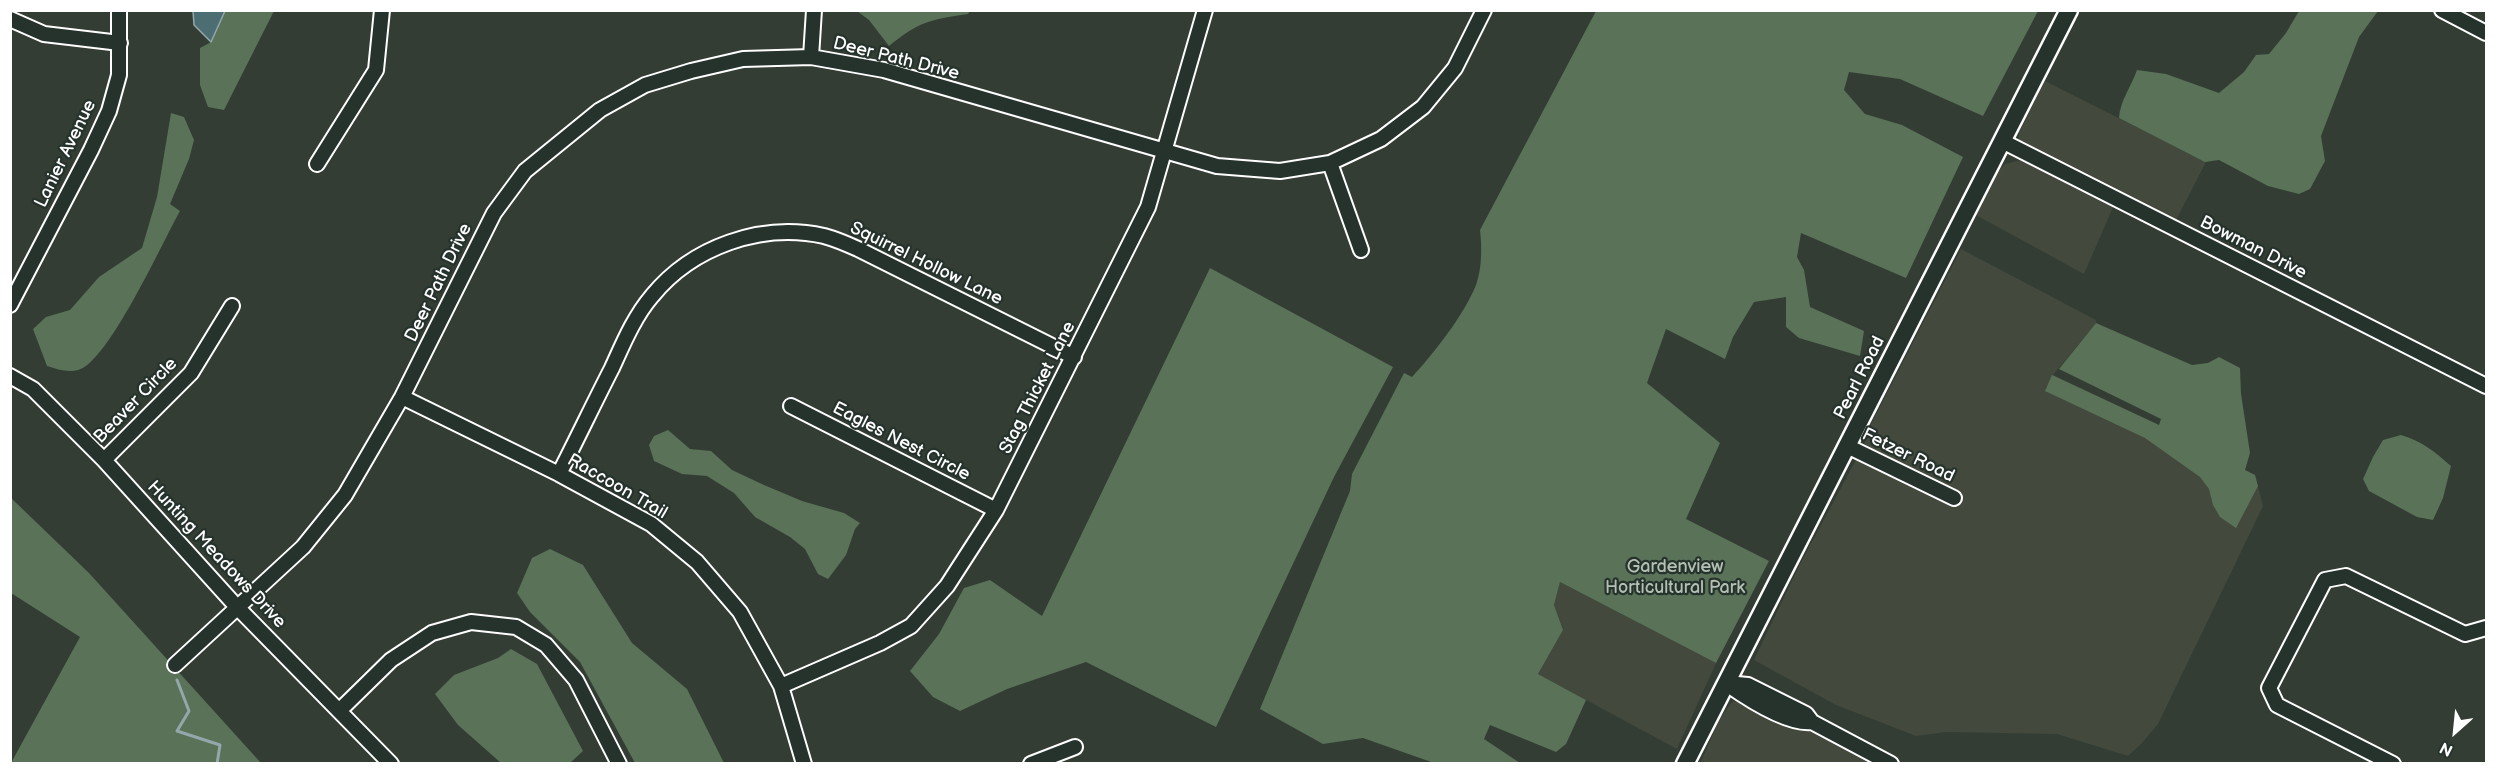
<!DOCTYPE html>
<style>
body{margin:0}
#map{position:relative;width:2497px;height:774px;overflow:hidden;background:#333d34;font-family:"Balsamiq Sans",sans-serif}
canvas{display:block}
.frame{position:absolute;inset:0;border:12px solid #fff;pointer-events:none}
.north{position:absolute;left:2425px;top:702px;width:60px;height:60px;-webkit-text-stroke:4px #26332d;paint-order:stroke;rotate:207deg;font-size:16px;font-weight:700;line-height:24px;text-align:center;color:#fff}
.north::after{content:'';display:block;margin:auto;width:21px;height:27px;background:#fff;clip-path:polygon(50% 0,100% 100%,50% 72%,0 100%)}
</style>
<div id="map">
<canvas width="2497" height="774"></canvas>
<div class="frame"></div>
<div class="north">N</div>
</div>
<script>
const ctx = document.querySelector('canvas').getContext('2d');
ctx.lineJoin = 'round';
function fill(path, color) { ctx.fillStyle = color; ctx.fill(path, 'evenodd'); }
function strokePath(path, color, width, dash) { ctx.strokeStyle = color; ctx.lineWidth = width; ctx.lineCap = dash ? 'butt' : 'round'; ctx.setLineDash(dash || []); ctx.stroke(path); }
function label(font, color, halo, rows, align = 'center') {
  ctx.font = font + ' "Balsamiq Sans",sans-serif'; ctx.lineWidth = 4.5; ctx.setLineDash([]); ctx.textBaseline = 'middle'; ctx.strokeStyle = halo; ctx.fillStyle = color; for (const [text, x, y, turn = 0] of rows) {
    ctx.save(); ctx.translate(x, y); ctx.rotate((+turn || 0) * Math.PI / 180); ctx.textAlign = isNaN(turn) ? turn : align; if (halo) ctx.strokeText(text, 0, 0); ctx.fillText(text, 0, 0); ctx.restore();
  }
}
fill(new Path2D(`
 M2045,81L2206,162L2174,224L2019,142V133Z
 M2021,160L2114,205L2084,274L1974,214L2000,169L2005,164Z
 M1961,249L2096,320V323L2053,375L2159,425L2255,475L2263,506L2158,724L2141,744L2128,756L2057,734L1946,732L1916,736L1836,705L1754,660L1799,566L1865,443L1864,438Z
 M1560,582L1716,663L1677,749L1538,674L1563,630L1554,605Z
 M1732,702H1746L1877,763L1700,764L1719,720Z`), '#43493d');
fill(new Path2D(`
 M225,11H274L224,110L208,107L200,85V48L211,42Z
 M857,11H970L968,14C929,20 920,21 889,46L869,20Z
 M1596,11H2038L1983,116L1900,79L1849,72L1844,90L1865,114L1902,125L1963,157L1906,278L1801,233L1797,257L1804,270L1810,307L1864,331L1860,356L1799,338L1786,327V297L1754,302L1733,337L1725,359L1666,329L1647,383L1720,443L1686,519L1769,561L1716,663L1560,582L1554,605L1563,630L1538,674L1586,700L1566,744L1556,752L1490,725L1484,739L1520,763H1434L1363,738L1323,744L1260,709L1350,491L1352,474L1404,373L1412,377C1434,353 1464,315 1476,285C1482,268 1482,248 1480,230Z
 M2299,11H2378L2359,37L2321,136L2325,161L2310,189L2299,194L2268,186L2219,160L2205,162L2119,118C2120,101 2131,87 2137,70L2166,74L2219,93L2244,72L2256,55L2269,54L2286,33Z
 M171,113L184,117L194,140L189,159L170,204L180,211C163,241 108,363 78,370C68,373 57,369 47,366L33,329L46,317L70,310L99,277L142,248L157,197Z
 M1210,268L1393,367L1334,477L1216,727L1086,662L1007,689L960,711L933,697L910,671L939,634L964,588L990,580L1042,616Z
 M2096,323L2192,365L2208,363L2219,357L2240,368L2241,394L2250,453L2245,470L2255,475L2258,486L2236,528L2220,517L2213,505L2209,489L2200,477L2145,438L2045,391L2052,375L2159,425L2161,419L2059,369Z
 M668,430L690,449L711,451L732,470L764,485L802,501L844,513L860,523L855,529L846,555L828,579L818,574L805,549L790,537L755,517L734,493L707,476L682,474L654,461L649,445L654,436Z
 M2401,435C2422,441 2435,452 2451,466L2443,498L2433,520L2417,517L2369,491L2363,479L2373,457L2383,440Z
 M10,497L89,573L261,763H11L80,637L11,593Z
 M550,549L583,565L632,643L687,689L724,763H635L580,662L530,612L517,593L532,558Z
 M511,649L537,664L583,751L570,763H501L458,725L435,694L454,675L498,658Z`), '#597258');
const water = new Path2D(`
 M193,11H225L211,42L194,25Z`);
fill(water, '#4c6e73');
strokePath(water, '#94a8ab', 1.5);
strokePath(new Path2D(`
 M177,680L189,711L177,731L220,745L217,764`), '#94a8ab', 3);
const minor = new Path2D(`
 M2442,10L2486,33
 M10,19L44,34L120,43
 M811,57L814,10
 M2004,142L2486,386
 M1330,163L1361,250
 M317,164L376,70L382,10
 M10,305L91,150L109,111L119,75V10
 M10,376L33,389L104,460L237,607L391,764
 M402,397L559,474L651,524L697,562L740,612L781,686L804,764
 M791,406L996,510
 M1847,446L1954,498
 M104,460L191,373L232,306
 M559,474C577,439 594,403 612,368C623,344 634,317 652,296C692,247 761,222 824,236C835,239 847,244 858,249L1074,357
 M175,665L303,547L345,495L402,397L494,213L525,171L600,110L645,85L691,71L743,59L811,57L884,70L1217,166L1280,171L1330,163L1381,139L1423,107L1455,68L1484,10
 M1726,683L1748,685L1806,714L1812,722L1891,764
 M1728,685C1748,699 1788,725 1812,722
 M781,686L880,643L911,626L947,586L996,510L1148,207L1205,10
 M340,710L391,660L432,633L471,622L516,627L546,645L576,680L619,764
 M1031,764L1075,747
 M2393,764L2277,705L2269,688L2325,580L2346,576L2465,634L2486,628`);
const major = new Path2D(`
 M1685,764L2069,10`);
strokePath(minor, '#fff', 18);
strokePath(major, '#fff', 21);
strokePath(minor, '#26332d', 14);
strokePath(major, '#26332d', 16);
label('18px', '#fff', '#26332d', [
 ["Deer Path Drive",896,59,14],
 ["Lanier Avenue",66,154,-64],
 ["Bowman Drive",2253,248,27],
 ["Squirrel Hollow Lane",926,264,26],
 ["Deer Path Drive",439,283,-64],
 ["Pearl Road",1860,378,-63],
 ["Stag Thicket Lane",1038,388,-63],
 ["Beaver Circle",136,401,-46],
 ["Eagles Nest Circle",901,442,27],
 ["Fetzer Road",1908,456,26],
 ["Raccoon Trail",617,487,30],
 ["Hunting Meadows Drive",216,555,47]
]);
label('18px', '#b4c0b4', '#26332d', [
 ["Gardenview",1675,567],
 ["Horticultural Park",1675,588]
]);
</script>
